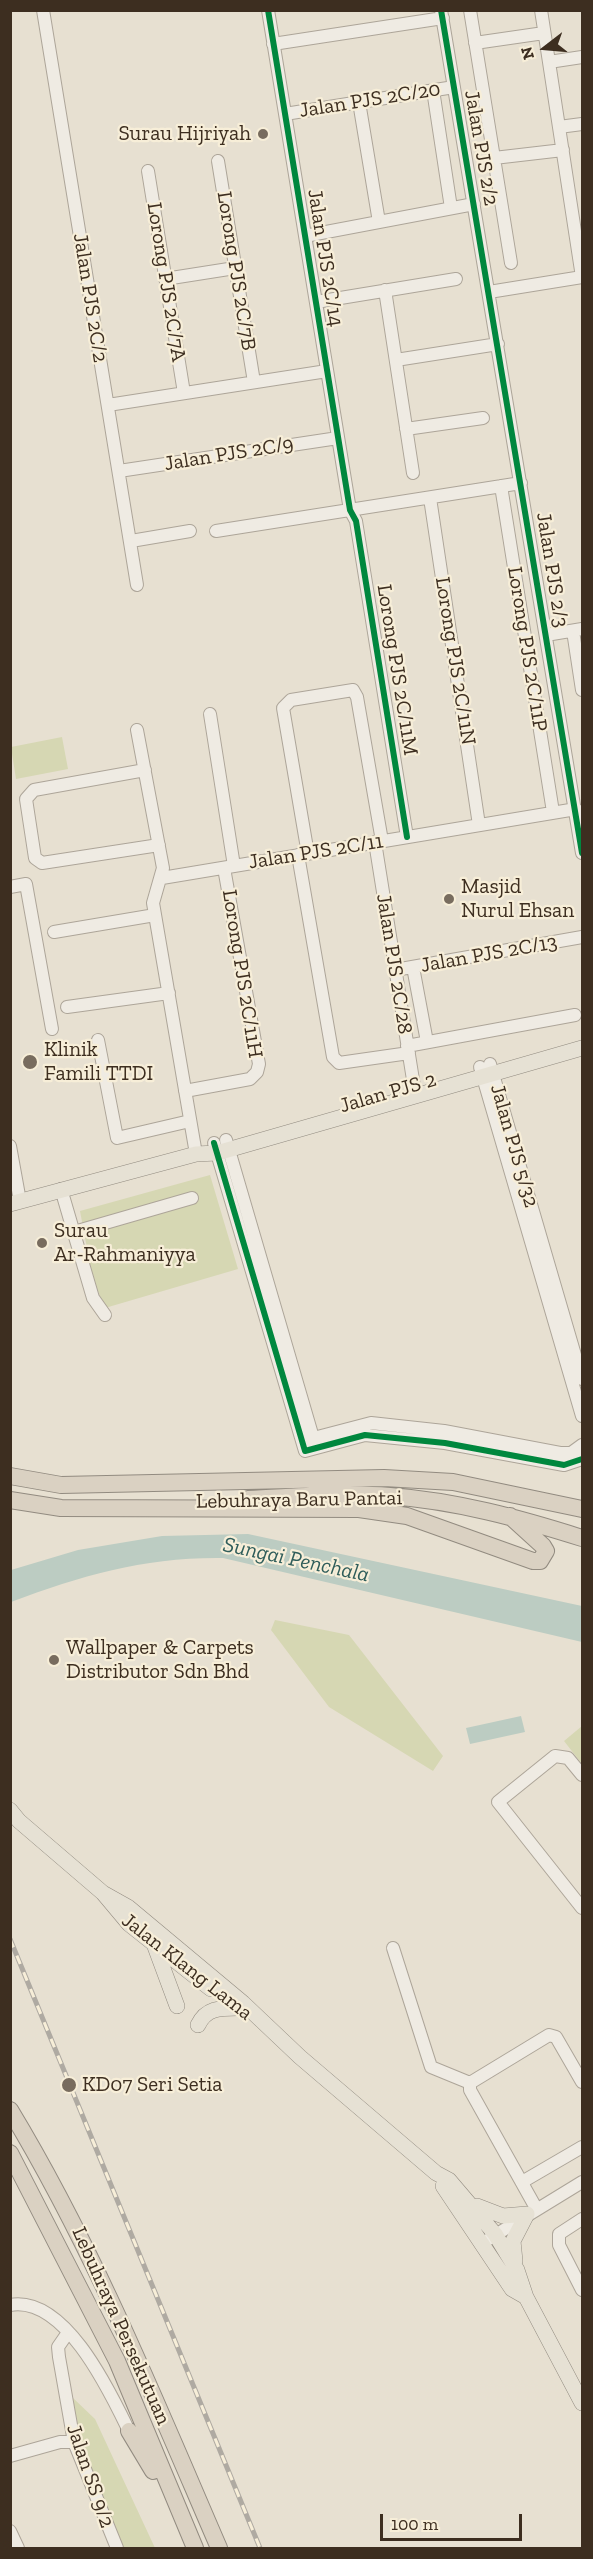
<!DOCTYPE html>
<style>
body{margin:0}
#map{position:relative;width:593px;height:2559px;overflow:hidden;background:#e7e0d1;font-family:"Zilla Slab",serif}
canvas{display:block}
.frame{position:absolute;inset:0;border:12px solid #3d2e20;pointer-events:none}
.north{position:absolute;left:515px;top:18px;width:60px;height:60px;-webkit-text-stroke:4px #f7eed8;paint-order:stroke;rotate:254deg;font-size:16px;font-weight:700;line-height:24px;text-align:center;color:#3d2e20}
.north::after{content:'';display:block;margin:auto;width:21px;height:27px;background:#3d2e20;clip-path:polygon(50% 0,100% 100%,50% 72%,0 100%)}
.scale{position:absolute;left:380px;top:2514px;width:142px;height:27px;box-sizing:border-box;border:3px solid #3d2e20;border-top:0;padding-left:8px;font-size:18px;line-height:21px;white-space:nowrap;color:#3d2e20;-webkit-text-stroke:4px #f7eed8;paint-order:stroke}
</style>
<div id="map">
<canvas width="593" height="2559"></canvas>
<div class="frame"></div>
<div class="north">N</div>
<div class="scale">100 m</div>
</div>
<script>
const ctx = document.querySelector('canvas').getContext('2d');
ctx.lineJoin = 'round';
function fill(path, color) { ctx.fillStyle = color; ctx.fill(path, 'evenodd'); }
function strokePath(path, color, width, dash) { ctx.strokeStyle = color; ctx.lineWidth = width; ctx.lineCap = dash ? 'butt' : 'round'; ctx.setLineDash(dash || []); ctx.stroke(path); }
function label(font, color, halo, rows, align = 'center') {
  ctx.font = font + ' "Zilla Slab",serif'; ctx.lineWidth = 4.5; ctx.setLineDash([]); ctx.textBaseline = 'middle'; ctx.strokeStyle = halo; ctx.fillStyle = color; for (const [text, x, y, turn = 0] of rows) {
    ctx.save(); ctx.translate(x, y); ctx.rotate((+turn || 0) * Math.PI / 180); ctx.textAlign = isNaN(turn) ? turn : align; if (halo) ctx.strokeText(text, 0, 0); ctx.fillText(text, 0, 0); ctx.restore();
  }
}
fill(new Path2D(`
 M62,737L68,769L16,779L11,747Z
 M210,1175L238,1269L105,1308L93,1280L80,1211Z
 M275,1620L349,1635L443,1756L433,1771L329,1707L271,1630Z
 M582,1726V1764L564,1741Z
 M73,2398L95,2419L155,2548H122L79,2441Z`), '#d6d7b3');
fill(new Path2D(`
 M248,1534L582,1606V1642L223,1558C145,1557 83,1575 11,1602V1570L78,1550L162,1536Z
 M521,1716L525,1732L470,1744L466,1728Z`), '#bcccc2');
const minor = new Path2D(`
 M43,10L137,585
 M268,10L350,510L356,521L407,837
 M441,10L582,853
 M470,10L511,263
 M541,10L582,277
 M475,43L544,33
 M273,44L443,18
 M549,62L582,57
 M433,90L451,208
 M359,102L379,222
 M285,114L454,87
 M559,127L582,124
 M494,158L563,150
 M218,161L254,382
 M148,171L184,393
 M305,236L474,204
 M165,279L235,268
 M385,290L413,473
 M489,292L582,277
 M316,302L456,279
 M396,360L498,344
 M108,405L327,371
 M406,429L483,418
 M119,471L338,438
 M501,486L553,812
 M430,498L479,825
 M216,531L521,483
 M131,541L190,531
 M573,631L582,690
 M546,635L582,629
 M210,714L234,866
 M137,730L163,868L153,903L196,1154
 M145,770L34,790L26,799L35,858L42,863L159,845
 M375,842L414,1086
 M308,854L283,708L291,700L353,690L357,697L382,841
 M298,855L333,1057L339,1063L409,1053
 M162,878L576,809
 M10,887L26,884L52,1029
 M54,932L155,915
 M413,967L427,1042
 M395,970L582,937
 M67,1007L169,993
 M98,1040L117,1138L190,1121
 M407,1046L575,1015
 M490,1064L582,1379
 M480,1067L582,1416
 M185,1091L250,1079L257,1072L259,1064L224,868
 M226,1140L316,1448
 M214,1143L305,1451L365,1435L445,1443L564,1465L582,1459
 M10,1146L20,1201
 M61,1189L93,1298L105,1315
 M74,1232L192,1198
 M306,1440L371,1423L444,1431L560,1453H571L582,1445
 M582,1775L568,1758L555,1756L498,1802L582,1908
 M393,1948L431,2067L470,2083
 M522,2182L582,2147
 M536,2208L470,2090V2083L549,2035L556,2037L582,2082
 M582,2219L559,2234V2245L582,2290
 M489,2239L582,2182
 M10,2305C65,2295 110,2392 129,2431
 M67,2334L58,2347L59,2357L74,2442L117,2548
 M10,2456L60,2442H74
 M10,2531L18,2548`);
const major = new Path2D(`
 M10,1204L196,1154L217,1153L582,1048
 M10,1810L19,1821L103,1893L129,1924L211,1989
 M103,1893L128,1907L243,2003L300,2057L436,2173L449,2180L495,2234L517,2270L526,2297L582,2403
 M154,1944L177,2006
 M198,2025C206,2008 220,2008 237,2008
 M443,2186L512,2289L526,2297
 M477,2206L503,2216L527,2214
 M515,2261L513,2241L527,2214`);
const highway = new Path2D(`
 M10,1476L61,1485L384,1478L453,1482L582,1509
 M248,1499C294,1497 344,1492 390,1496C456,1501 519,1518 582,1538
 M10,1500L61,1508L359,1509L407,1516L533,1561H540L546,1551L543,1546L510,1516
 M10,2110C94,2249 155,2400 219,2548
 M10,2153L117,2361L195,2548
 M129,2431L153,2471`);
strokePath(minor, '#ada599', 14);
strokePath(major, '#928b80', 16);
strokePath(highway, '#928b80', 18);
strokePath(minor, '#efebe3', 12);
strokePath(major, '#e6e1d4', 15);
strokePath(highway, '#dad1c2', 16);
const rail = new Path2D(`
 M10,1939L260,2548`);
strokePath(rail, '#afaaa2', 5);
strokePath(rail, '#f7eed8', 3, [9]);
strokePath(new Path2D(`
 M268,10L350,510L356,521L407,837
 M441,10L582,853
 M214,1143L305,1451L365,1435L445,1443L564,1465L582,1459`), '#00873e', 6);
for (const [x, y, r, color] of [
 [263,134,6,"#786c5e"],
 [449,899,6,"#786c5e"],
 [30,1062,8,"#786c5e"],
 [42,1243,6,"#786c5e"],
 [54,1660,6,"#786c5e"],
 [69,2085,8,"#786c5e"]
]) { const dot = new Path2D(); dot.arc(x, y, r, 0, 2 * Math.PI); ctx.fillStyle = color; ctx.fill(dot); strokePath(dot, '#f7eed8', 2); }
label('21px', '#3d2e20', '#f7eed8', [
 ["Jalan PJS 2C/20",370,100,-9],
 ["Jalan PJS 2/2",481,148,80],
 ["Jalan PJS 2C/14",325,258,81],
 ["Lorong PJS 2C/7B",236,271,81],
 ["Lorong PJS 2C/7A",166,282,81],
 ["Jalan PJS 2C/2",90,298,81],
 ["Jalan PJS 2C/9",229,454,-9],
 ["Jalan PJS 2/3",552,570,81],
 ["Lorong PJS 2C/11P",527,649,81],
 ["Lorong PJS 2C/11N",455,661,81],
 ["Lorong PJS 2C/11M",397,670,81],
 ["Jalan PJS 2C/11",316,852,-9],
 ["Jalan PJS 2C/13",489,954,-10],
 ["Jalan PJS 2C/28",394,964,81],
 ["Lorong PJS 2C/11H",242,974,81],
 ["Jalan PJS 2",388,1093,-16],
 ["Jalan PJS 5/32",514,1146,74],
 ["Lebuhraya Baru Pantai",299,1500,-1],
 ["Jalan Klang Lama",187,1967,38],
 ["Lebuhraya Persekutuan",121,2326,66],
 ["Jalan SS 9/2",90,2476,71]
]);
label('21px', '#3d2e20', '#f7eed8', [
 ["Surau Hijriyah",251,134,"right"],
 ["Masjid",461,887],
 ["Nurul Ehsan",461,911],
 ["Klinik",44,1050],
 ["Famili TTDI",44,1074],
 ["Surau",54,1231],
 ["Ar-Rahmaniyya",54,1255],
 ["Wallpaper & Carpets",66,1648],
 ["Distributor Sdn Bhd",66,1672],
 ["KD07 Seri Setia",82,2085]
], 'left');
label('italic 22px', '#2f5d5a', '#f7eed8', [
 ["Sungai Penchala",296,1560,12]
]);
</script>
